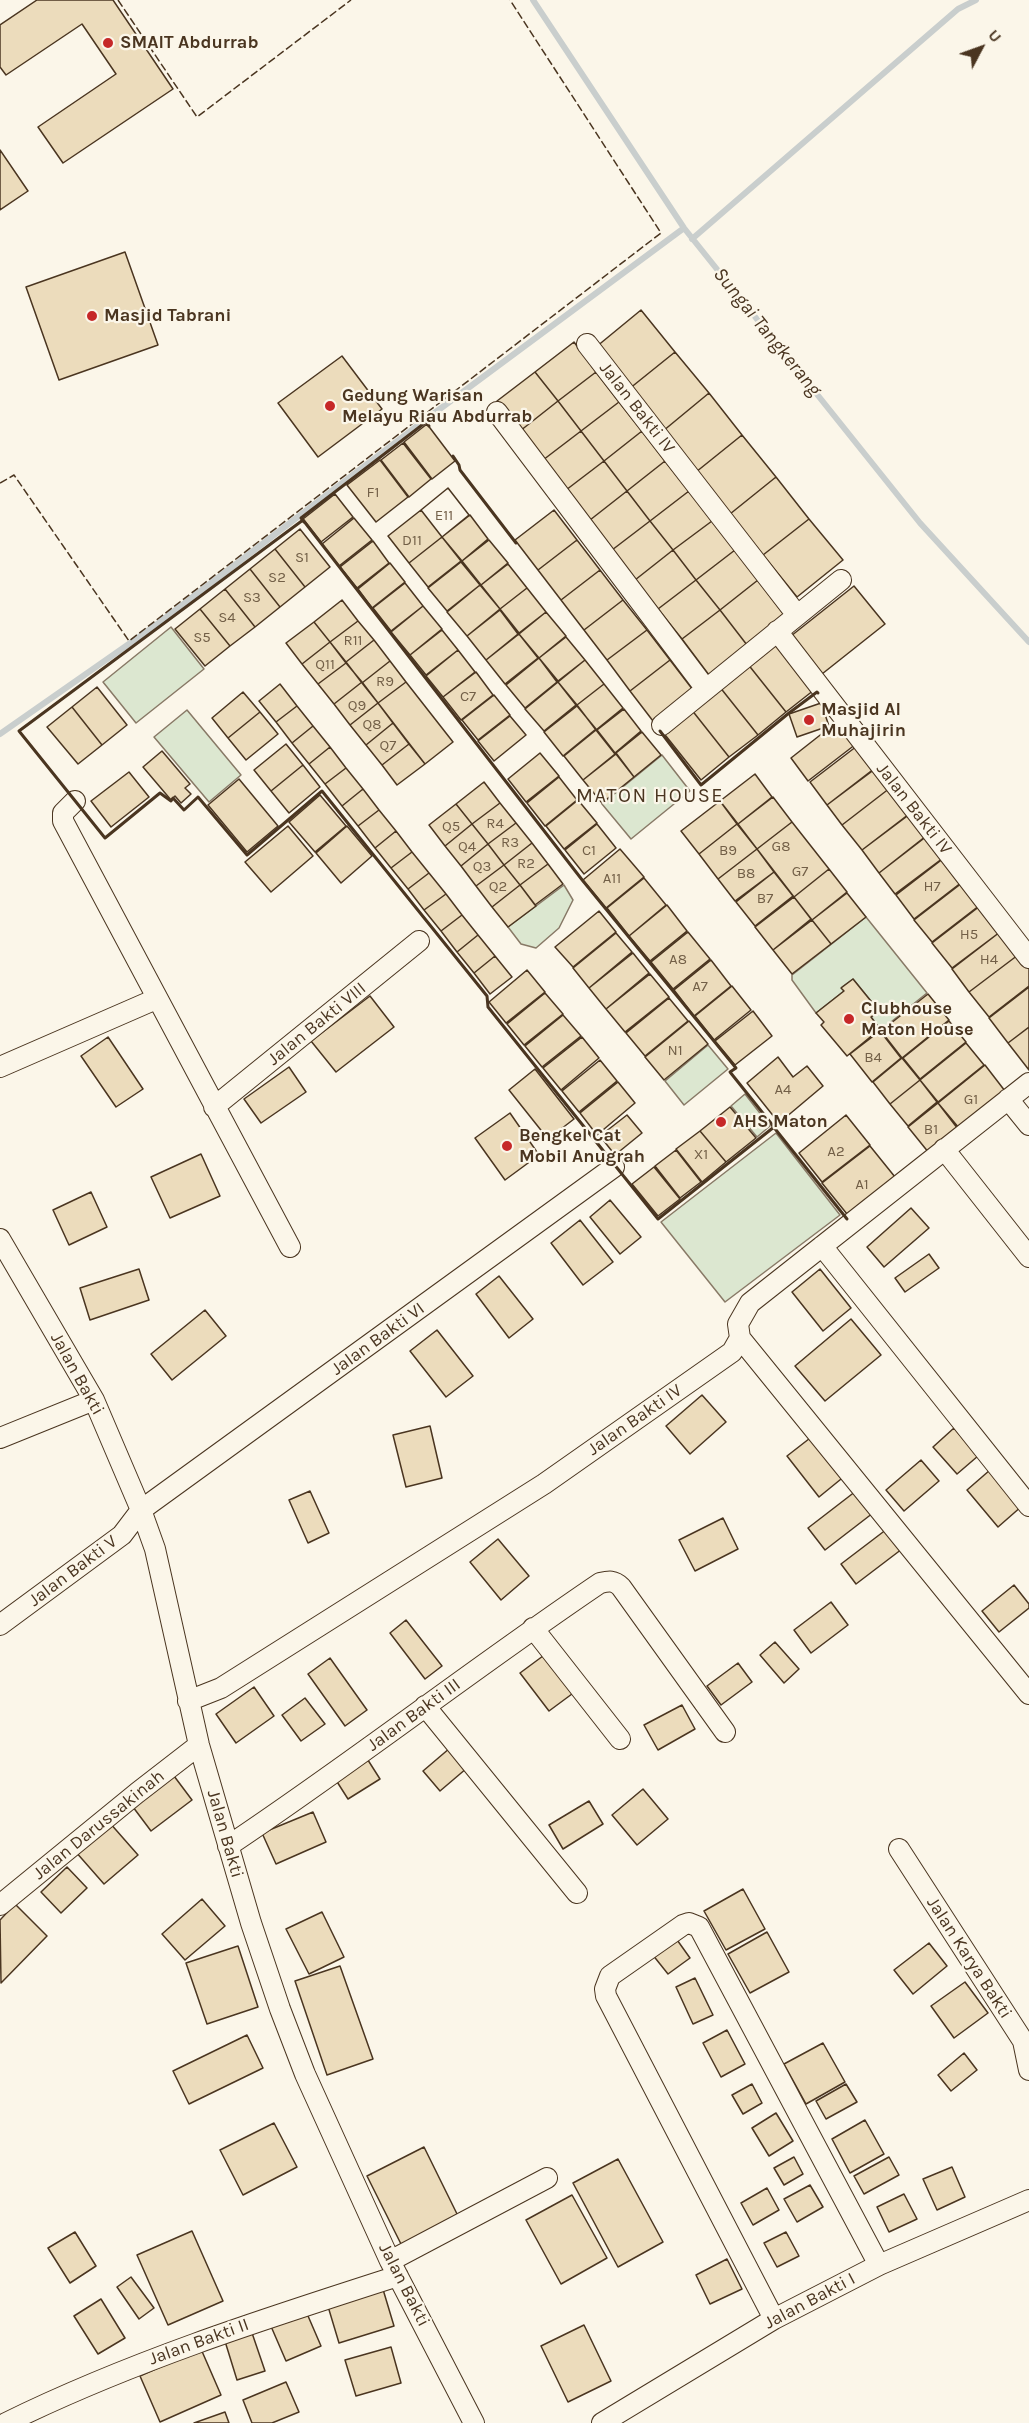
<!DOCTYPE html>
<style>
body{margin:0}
#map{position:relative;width:1029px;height:2423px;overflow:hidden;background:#fbf6e9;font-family:Karla,sans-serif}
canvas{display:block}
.north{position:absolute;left:951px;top:18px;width:60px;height:60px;-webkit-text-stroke:4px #fbf6e9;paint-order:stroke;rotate:49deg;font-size:16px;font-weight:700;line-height:24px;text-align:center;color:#4a3520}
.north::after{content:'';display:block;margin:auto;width:21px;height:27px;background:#4a3520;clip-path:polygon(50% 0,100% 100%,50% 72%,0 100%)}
</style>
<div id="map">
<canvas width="1029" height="2423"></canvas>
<div class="north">U</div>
</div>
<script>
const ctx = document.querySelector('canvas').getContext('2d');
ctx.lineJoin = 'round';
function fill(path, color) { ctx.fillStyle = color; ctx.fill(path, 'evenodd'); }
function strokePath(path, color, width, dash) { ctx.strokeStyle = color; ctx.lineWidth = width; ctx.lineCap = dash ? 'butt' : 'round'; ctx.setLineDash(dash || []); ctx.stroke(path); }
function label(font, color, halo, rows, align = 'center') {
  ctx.font = font + ' Karla,sans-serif'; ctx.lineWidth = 4.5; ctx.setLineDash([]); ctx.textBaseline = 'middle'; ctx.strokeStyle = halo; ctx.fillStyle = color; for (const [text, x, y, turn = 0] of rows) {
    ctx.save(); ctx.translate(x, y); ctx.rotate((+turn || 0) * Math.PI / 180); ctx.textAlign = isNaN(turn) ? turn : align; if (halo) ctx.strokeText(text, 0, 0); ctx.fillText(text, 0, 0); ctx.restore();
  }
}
const green = new Path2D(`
 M171,627L204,669L136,723L103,682Z
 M187,710L241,775L209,802L154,737Z
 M662,755L690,791L631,839L602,804Z
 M564,885L573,900L559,928L536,948L521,944L508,927Z
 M866,917L927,993L881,1030L871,1017L879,1011L853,979L842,987L844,991L816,1013L792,980V975Z
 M708,1045L728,1069L684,1105L665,1081Z
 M745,1094L770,1126L757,1137L731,1106Z
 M776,1133L840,1215L725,1302L661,1222Z`);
fill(green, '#dce7d0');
strokePath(green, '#887966', 1.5);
strokePath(new Path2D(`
 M533,0L684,228L920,523L1029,642
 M692,239L958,9L976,0
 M0,734L156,625L425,420L684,228`), '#c9cecd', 6);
const building = new Path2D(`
 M37,0H113L173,89L63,163L38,127L116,74L82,24L6,75L0,67V25Z
 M0,150L28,191L0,210Z
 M125,252L158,345L59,380L26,287Z
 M641,310L675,352L629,389L596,347Z
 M574,342L596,372L558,401L535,372Z
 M675,352L709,393L663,431L629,389Z
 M342,356L382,409L318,457L278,403Z
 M535,372L558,401L520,431L497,401Z
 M596,372L619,402L581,431L558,401Z
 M709,393L742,435L696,472L663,431Z
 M558,401L581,431L543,460L520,431Z
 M619,402L642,431L604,461L581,431Z
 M427,424L455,461L432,479L404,442Z
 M581,431L604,461L566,490L543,460Z
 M642,431L665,461L627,491L604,461Z
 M742,435L776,477L730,514L696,472Z
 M403,443L431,479L409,497L381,460Z
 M380,460L408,497L376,522L347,485Z
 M604,461L627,491L590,520L566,490Z
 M665,461L689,491L650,521L627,491Z
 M776,477L809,519L763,555L730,514Z
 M448,488L469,515L442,537L421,510Z
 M448,488L469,515L442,537L421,510Z
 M627,491L650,521L612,550L590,520Z
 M689,491L712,521L673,550L650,521Z
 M335,494L353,517L321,542L303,519Z
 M421,510L442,537L409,563L388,536Z
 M554,510L577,540L538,570L515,540Z
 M470,515L488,539L462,561L442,537Z
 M354,518L372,540L339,566L322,544Z
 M809,519L843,560L797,597L763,555Z
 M650,521L673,550L635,580L612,550Z
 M712,521L735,550L696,580L673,550Z
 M300,529L330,567L305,587L275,549Z
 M442,537L461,561L428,587L409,563Z
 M489,540L508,563L481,585L462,561Z
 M577,540L600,570L561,600L538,570Z
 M373,541L389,563L357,588L340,567Z
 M275,549L305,587L280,607L250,569Z
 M673,550L696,580L658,609L635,580Z
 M735,550L758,580L720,610L696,580Z
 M461,562L480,585L447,611L428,588Z
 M390,563L405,582L372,608L358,589Z
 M508,564L527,588L500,609L481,585Z
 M250,569L280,607L255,627L225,589Z
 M600,570L623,600L584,630L561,600Z
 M696,580L720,610L682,639L658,609Z
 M758,580L785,616L747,645L720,610Z
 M405,583L423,606L391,631L373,608Z
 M480,585L500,609L467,636L447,612Z
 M854,586L885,624L822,674L791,636Z
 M527,588L546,612L519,633L500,609Z
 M225,589L255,627L230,646L200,609Z
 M342,600L358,621L330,642L314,622Z
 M623,600L647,630L607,660L584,630Z
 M423,606L442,629L410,655L391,632Z
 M200,609L230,646L205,666L175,629Z
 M500,610L518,634L486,660L467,636Z
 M720,610L747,645L709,675L682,639Z
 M546,612L566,636L539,658L519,634Z
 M358,621L374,640L346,662L330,642Z
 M314,622L330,642L302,664L286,643Z
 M442,630L458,650L426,675L410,655Z
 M647,630L670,660L630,691L607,660Z
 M519,634L538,658L505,684L486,660Z
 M566,637L585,660L558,681L539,658Z
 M374,640L390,661L362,683L346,662Z
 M776,641L814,690L786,712L747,663Z
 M330,642L346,663L318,684L302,664Z
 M458,650L475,672L443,697L426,676Z
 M539,658L557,682L525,708L506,685Z
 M585,660L604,684L577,705L558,682Z
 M670,660L693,690L653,721L630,691Z
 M390,661L406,682L378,703L362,683Z
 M346,663L362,682L334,704L318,684Z
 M747,663L786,712L758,735L719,686Z
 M476,672L493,695L461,720L443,697Z
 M362,682L378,703L350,725L334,704Z
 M406,682L453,742L425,764L378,703Z
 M558,682L576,705L544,731L525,709Z
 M280,684L297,706L276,722L259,701Z
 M604,684L623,708L596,730L577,705Z
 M719,686L758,735L729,757L691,709Z
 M97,687L127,725L102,745L72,707Z
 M243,692L260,712L228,738L212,718Z
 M494,695L510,715L478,740L462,720Z
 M378,703L393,723L366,745L350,725Z
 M821,703L829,726L797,737L789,714Z
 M297,706L313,726L292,743L276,722Z
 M577,706L596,729L563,756L544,732Z
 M72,707L102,745L78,764L47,727Z
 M624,709L641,731L615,753L597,730Z
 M691,709L729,757L701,780L662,731Z
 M260,712L278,734L246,760L228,738Z
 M510,716L526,735L494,761L478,741Z
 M838,721L856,744L808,781L791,758Z
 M393,723L409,744L382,765L366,745Z
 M313,726L330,747L309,764L292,743Z
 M596,730L615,754L583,780L564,756Z
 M642,732L661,755L634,777L616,753Z
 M286,744L303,765L271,791L254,770Z
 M409,744L425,764L397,785L382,765Z
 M857,746L875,768L827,805L810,782Z
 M330,747L346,768L325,784L309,764Z
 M162,751L190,784L185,788L191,794L181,803L175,796L171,800L143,767Z
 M540,753L559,776L526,802L508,779Z
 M616,754L634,777L602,803L583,780Z
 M303,765L320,787L289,813L271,791Z
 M346,768L363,789L342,806L325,784Z
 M875,769L890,788L842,825L827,805Z
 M129,772L149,797L111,827L91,801Z
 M755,774L772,797L738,824L720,801Z
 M559,777L577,800L545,826L527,803Z
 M239,779L278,826L247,852L208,805Z
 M484,782L500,803L472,824L456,804Z
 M890,788L909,814L862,850L842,825Z
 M363,789L379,810L358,826L342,806Z
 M320,795L346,826L315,852L289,822Z
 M773,797L792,822L757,849L738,824Z
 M578,800L597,823L564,849L546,826Z
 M720,801L737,824L699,854L681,831Z
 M500,803L516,823L488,844L472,824Z
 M456,804L472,824L445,846L429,825Z
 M379,810L396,831L375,848L358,826Z
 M910,814L926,836L879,873L862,850Z
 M792,822L829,869L794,897L757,849Z
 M516,823L532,843L504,865L488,844Z
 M472,824L488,844L461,866L445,846Z
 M597,824L616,848L584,874L565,850Z
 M737,824L757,849L718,879L699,854Z
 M288,826L313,856L271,892L245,862Z
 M347,826L372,856L341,883L316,853Z
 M396,831L412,852L391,868L375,848Z
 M927,836L943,858L895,894L879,873Z
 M532,843L548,864L520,885L504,865Z
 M488,844L504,865L476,886L461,866Z
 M620,849L644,877L606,908L583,880Z
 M757,849L774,872L735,901L718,879Z
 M412,852L429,873L408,889L391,868Z
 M944,858L962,882L914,919L896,895Z
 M548,864L563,884L535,905L520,885Z
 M504,865L520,885L492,907L476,886Z
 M829,869L847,892L812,920L794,897Z
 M774,872L793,896L755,926L736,902Z
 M429,873L446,894L424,910L408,889Z
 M644,878L666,905L629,936L607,908Z
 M962,883L980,905L932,942L914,920Z
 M520,885L536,906L508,927L492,907Z
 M847,893L866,917L831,944L812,920Z
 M446,894L462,915L441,931L424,910Z
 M794,897L811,919L773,950L755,927Z
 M667,905L687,931L650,961L629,936Z
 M980,906L1000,932L952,968L932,943Z
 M599,911L616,932L573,967L555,947Z
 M462,915L478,935L457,952L441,931Z
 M812,920L831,944L792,974L773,950Z
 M688,932L710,959L673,989L651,962Z
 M1000,932L1018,955L969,992L952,969Z
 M616,933L632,952L589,988L573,968Z
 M478,935L495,956L474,973L457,952Z
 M633,953L649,973L606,1009L589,988Z
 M1018,955L1029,969V986L989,1017L969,992Z
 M495,956L512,977L490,994L474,973Z
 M711,960L731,986L694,1016L674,990Z
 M527,970L545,992L506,1023L489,1002Z
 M650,974L669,997L625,1032L606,1009Z
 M853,979L879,1011L871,1017L880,1029L847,1056L821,1025L824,1022L816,1013L844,991L841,988Z
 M732,986L751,1010L714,1040L695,1016Z
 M1029,987V1027L1008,1043L989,1018Z
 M545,993L563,1014L524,1045L507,1024Z
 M928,994L949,1020L902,1058L881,1031Z
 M370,996L394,1027L336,1072L311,1041Z
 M669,998L688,1021L645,1056L626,1033Z
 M753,1011L772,1036L735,1065L715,1041Z
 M563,1015L581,1036L542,1067L525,1046Z
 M689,1021L708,1044L664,1080L645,1057Z
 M949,1021L966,1042L920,1079L903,1058Z
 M1029,1027V1070L1008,1043Z
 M880,1031L901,1058L872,1082L850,1054Z
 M108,1037L143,1089L116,1107L81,1056Z
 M582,1037L599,1058L561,1090L543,1068Z
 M966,1043L984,1065L938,1102L920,1080Z
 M778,1057L793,1077L807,1066L823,1086L779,1123L747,1083Z
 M902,1058L920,1080L890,1104L873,1082Z
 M600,1060L617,1081L579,1112L562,1091Z
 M985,1065L1005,1091L959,1128L938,1103Z
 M289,1067L306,1092L261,1123L244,1099Z
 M535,1069L574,1119L548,1139L509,1090Z
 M920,1080L937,1102L908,1126L890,1104Z
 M618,1082L635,1103L597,1135L580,1113Z
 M938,1103L958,1129L929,1153L908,1127Z
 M730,1107L756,1138L726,1162L700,1131Z
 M510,1113L539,1155L505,1180L475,1138Z
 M627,1115L642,1133L615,1155L600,1136Z
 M846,1115L870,1145L822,1182L799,1153Z
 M700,1131L726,1162L702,1182L676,1149Z
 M870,1146L895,1177L847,1214L822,1183Z
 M676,1150L701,1182L680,1198L655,1166Z
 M201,1154L220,1196L170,1218L151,1177Z
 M654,1167L680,1199L658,1216L632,1184Z
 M91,1192L107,1227L69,1245L53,1210Z
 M610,1200L641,1237L620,1254L590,1217Z
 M911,1208L929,1228L884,1267L867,1247Z
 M580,1220L613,1262L583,1285L551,1243Z
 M929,1254L939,1268L905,1292L895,1278Z
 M139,1269L149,1300L90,1320L80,1288Z
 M820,1269L851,1308L823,1331L792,1292Z
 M499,1276L533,1319L509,1338L476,1294Z
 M205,1310L226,1336L172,1380L151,1354Z
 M851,1319L881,1355L825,1401L795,1366Z
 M437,1330L473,1376L446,1397L410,1351Z
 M702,1395L726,1422L690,1454L666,1426Z
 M430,1426L442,1478L406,1487L393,1435Z
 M954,1428L978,1456L957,1474L933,1447Z
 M814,1435L846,1475L819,1497L787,1456Z
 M921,1460L939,1481L904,1511L886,1490Z
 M990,1470L1022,1506L998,1527L967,1490Z
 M310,1491L329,1533L308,1543L289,1500Z
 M856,1491L873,1513L825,1550L808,1528Z
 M723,1518L738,1549L695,1571L679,1540Z
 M887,1529L902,1549L856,1584L841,1564Z
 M498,1539L529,1576L501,1600L470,1562Z
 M1014,1585L1029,1604V1608L999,1632L982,1611Z
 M831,1602L848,1625L811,1653L794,1630Z
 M406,1620L442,1666L425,1679L390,1633Z
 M775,1642L799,1669L784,1683L760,1655Z
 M547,1653L576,1691L549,1711L520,1673Z
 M330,1658L367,1710L345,1726L308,1674Z
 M738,1663L752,1682L721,1705L707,1686Z
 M254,1687L274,1716L236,1743L216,1714Z
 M305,1698L325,1724L301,1741L282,1715Z
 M682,1705L695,1729L658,1750L644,1725Z
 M450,1748L467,1768L440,1791L423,1771Z
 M366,1757L380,1779L348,1799L334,1777Z
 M174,1776L192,1800L151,1831L133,1807Z
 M643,1789L668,1819L637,1845L612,1815Z
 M589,1801L603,1824L563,1849L549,1825Z
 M313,1812L326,1842L276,1864L262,1833Z
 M109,1822L138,1855L104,1884L75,1851Z
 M67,1867L87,1888L61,1913L41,1892Z
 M743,1889L765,1929L726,1950L704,1911Z
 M202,1899L225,1926L185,1960L162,1934Z
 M15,1904L47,1936L1,1983L0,1920Z
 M322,1912L344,1957L309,1974L286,1929Z
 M767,1932L789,1972L750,1993L728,1954Z
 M675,1937L690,1958L668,1974L652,1954Z
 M929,1943L947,1966L913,1994L894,1970Z
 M238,1946L258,2007L207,2024L186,1963Z
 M340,1966L373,2059L327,2075L295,1981Z
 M695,1978L713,2015L693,2024L676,1987Z
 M965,1982L988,2013L954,2038L931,2006Z
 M727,2030L745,2064L721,2077L703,2043Z
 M247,2035L263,2068L189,2104L173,2071Z
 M823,2043L845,2082L806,2104L784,2064Z
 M964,2053L977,2070L951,2091L938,2075Z
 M752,2084L762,2103L743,2114L732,2095Z
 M846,2084L857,2102L826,2119L816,2101Z
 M776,2113L793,2141L769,2156L752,2128Z
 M865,2120L884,2154L850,2173L832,2139Z
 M274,2123L297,2167L243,2195L220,2150Z
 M424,2147L460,2220L403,2248L367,2176Z
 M794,2157L803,2174L784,2185L774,2168Z
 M889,2157L899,2175L864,2194L854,2176Z
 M618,2159L663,2242L618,2267L573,2183Z
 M952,2167L965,2197L937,2210L923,2179Z
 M810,2185L823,2207L797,2222L784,2199Z
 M767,2188L779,2210L753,2225L741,2203Z
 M904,2194L917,2219L889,2232L877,2207Z
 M572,2195L607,2258L561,2284L526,2220Z
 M192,2231L223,2301L168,2325L137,2255Z
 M75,2232L96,2266L70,2283L48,2248Z
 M786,2232L799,2256L777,2267L764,2243Z
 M727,2259L742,2289L710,2304L696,2275Z
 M131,2277L154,2308L139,2319L117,2287Z
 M382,2286L394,2326L339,2343L327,2303Z
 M101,2299L125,2338L98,2354L74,2316Z
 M305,2309L321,2346L286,2361L270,2324Z
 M584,2325L611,2381L568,2402L541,2346Z
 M251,2330L265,2371L237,2380L224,2338Z
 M391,2347L401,2383L356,2396L345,2360Z
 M201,2349L221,2395L160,2422L140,2376Z
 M286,2382L299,2412L272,2423H252L243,2400Z
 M225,2412L229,2423H194Z`);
fill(building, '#ecdcbc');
strokePath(building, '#4a3520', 1.5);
const street = new Path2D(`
 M587,344L797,615
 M497,412L706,689
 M777,631L1029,958
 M662,725L841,580
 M75,801L63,813V821L290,1247
 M0,1067L156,999
 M1008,1099L1029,1125
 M214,1107L419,941
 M944,1149L1029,1257
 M0,1239L94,1400L141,1510L155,1549L199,1745L251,1923L280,2009L305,2074L390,2261L474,2423
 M822,1246L1029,1506
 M740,1338L1029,1694
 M0,1438L94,1400
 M0,1625L122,1535L141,1510L614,1167
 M533,1628L620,1739
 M188,1701L221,1688L544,1484L732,1352L740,1338L738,1324L750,1303L1029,1083
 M425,1706L577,1893
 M228,1846C354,1762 474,1668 600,1583C609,1581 614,1580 621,1587L725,1732
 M899,1849L1023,2041L1029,2070
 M0,1905L137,1793L199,1745
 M390,2261L547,2178
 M774,2319L606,1996L605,1989L610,1976L683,1925L689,1923L699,1927L879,2265
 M6,2423C132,2361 264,2319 398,2276
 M602,2423L774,2319L879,2265L1029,2200`);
strokePath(street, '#4a3520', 22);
strokePath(street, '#fbf6e9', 20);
strokePath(new Path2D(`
 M118,0L197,117L351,0
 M0,483L14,475L129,641L661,233L510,0`), '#4a3520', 1.5, [8, 3]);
strokePath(new Path2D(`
 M453,456L459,465L460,470L516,543
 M303,520L583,881L736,1068L730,1072L774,1127L658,1219L488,1007L487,996L322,791L247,855L198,797L184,810L173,798L171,801L160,793L105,838L19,731Z
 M304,522L301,518L426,422L429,426
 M660,731L701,785L789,713L817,692L818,693
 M772,1125L847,1219`), '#4a3520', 3);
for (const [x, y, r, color] of [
 [108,43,6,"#c62828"],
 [92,316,6,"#c62828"],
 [330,406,6,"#c62828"],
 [809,720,6,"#c62828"],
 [849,1019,6,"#c62828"],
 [721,1122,6,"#c62828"],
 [507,1146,6,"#c62828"]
]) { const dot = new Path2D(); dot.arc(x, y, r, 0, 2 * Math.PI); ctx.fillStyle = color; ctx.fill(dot); strokePath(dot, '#fbf6e9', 2); }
label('15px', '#725f47', null, [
 ["F1",373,493],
 ["E11",444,516],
 ["D11",412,541],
 ["S1",302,558],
 ["S2",277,578],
 ["S3",252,598],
 ["S4",227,618],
 ["S5",202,638],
 ["R11",353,641],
 ["Q11",325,665],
 ["R9",385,682],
 ["C7",468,697],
 ["Q9",357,706],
 ["Q8",372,725],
 ["Q7",388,746],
 ["R4",495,824],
 ["Q5",451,827],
 ["R3",510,843],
 ["Q4",467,847],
 ["G8",781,847],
 ["C1",589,851],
 ["B9",728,851],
 ["R2",526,864],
 ["Q3",482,867],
 ["G7",800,872],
 ["B8",746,874],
 ["A11",612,879],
 ["Q2",498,887],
 ["H7",932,887],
 ["B7",765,899],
 ["H5",969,935],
 ["A8",678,960],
 ["H4",989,960],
 ["A7",700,987],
 ["N1",675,1051],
 ["B4",873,1058],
 ["A4",783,1090],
 ["G1",971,1100],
 ["B1",931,1130],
 ["A2",836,1152],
 ["X1",701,1155],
 ["A1",862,1185]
]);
label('bold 18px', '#4a3520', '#fbf6e9', [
 ["SMAIT Abdurrab",120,43],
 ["Masjid Tabrani",104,316],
 ["Gedung Warisan",342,396],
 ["Melayu Riau Abdurrab",342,417],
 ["Masjid Al",821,710],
 ["Muhajirin",821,731],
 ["Clubhouse",861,1009],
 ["Maton House",861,1030],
 ["AHS Maton",733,1122],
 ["Bengkel Cat",519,1136],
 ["Mobil Anugrah",519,1157]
], 'left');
label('18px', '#4a3520', '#fbf6e9', [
 ["Jalan Bakti IV",637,408,52],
 ["Jalan Bakti IV",914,809,52],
 ["Jalan Bakti VIII",317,1024,-39],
 ["Jalan Bakti VI",378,1339,-36],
 ["Jalan Bakti",77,1374,61],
 ["Jalan Bakti IV",635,1420,-35],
 ["Jalan Bakti V",73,1571,-37],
 ["Jalan Bakti III",414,1715,-36],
 ["Jalan Darussakinah",99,1825,-39],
 ["Jalan Bakti",225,1834,74],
 ["Jalan Karya Bakti",969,1958,57],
 ["Jalan Bakti",404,2285,63],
 ["Jalan Bakti I",810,2301,-28],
 ["Jalan Bakti II",199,2342,-20]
]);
label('italic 20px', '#4a3520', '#fbf6e9', [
 ["Sungai Tangkerang",767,332,51]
]);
ctx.letterSpacing = '1.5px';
label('20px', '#4a3520', '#fbf6e9', [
 ["MATON HOUSE",650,796]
]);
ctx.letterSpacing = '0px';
</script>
